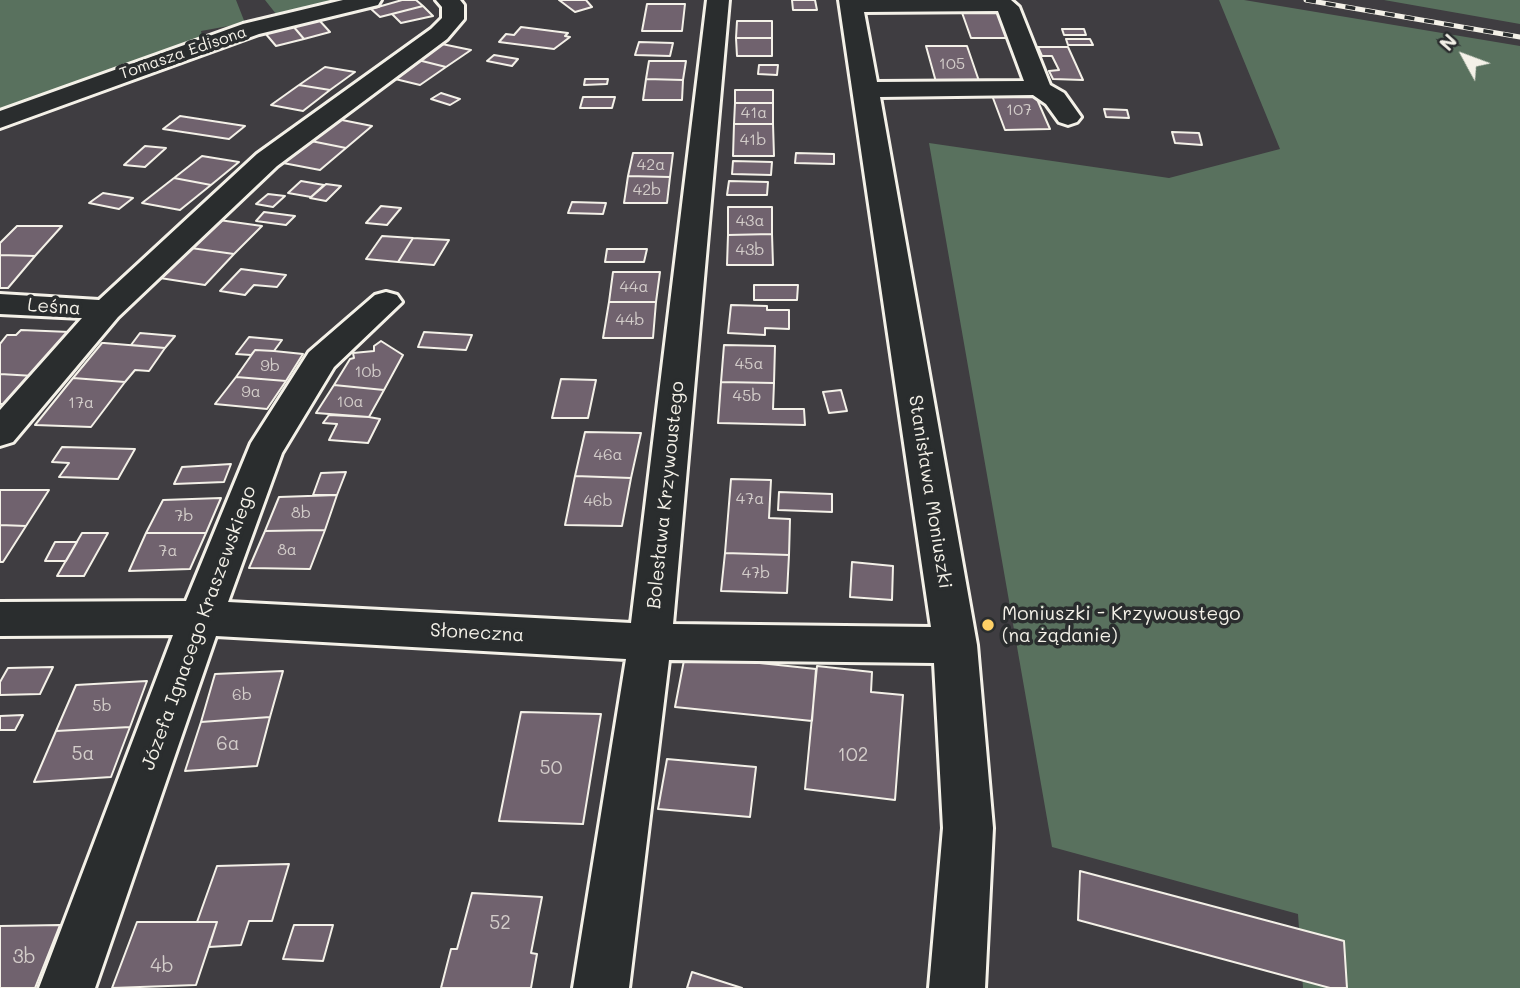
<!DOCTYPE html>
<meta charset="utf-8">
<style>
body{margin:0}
#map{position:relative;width:1520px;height:988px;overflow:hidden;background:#3f3d41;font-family:Mali,sans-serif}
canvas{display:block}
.north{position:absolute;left:1429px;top:21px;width:70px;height:70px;-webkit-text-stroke:5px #2a2d2e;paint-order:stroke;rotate:311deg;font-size:19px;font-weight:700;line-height:28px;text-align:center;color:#f4f1e8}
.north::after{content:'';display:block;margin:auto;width:24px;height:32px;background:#f4f1e8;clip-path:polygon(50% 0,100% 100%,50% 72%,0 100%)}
</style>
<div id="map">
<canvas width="1520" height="988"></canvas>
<div class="north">N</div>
</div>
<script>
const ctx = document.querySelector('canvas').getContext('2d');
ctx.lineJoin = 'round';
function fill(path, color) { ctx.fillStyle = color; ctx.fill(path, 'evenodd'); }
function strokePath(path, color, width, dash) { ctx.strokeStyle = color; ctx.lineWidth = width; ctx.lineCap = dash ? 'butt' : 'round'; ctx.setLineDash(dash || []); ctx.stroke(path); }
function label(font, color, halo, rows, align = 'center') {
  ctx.font = font + ' Mali,sans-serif'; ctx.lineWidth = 7; ctx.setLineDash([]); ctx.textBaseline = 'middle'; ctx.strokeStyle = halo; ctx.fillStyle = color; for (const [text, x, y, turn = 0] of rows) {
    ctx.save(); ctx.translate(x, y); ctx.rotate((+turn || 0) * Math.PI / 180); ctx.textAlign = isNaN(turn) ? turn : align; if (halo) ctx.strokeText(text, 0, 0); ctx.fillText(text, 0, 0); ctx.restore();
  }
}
fill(new Path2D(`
 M0,0H236L245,23L201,31L202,35L248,25L0,126Z
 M265,0H359L280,19Z
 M1219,0H1244L1520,46V988H1303L1298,914L1052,847L929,143L1169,178L1280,149Z
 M1384,0H1520V24Z`), '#59715e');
const building = new Path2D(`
 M402,0H416L423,6L380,17L371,9Z
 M559,0H586L592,7L575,12Z
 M792,0H815L817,10H793Z
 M647,4H685L682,31H642Z
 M423,6L433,16L401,23L392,14Z
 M960,7H998L1011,38H971Z
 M319,20L330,32L304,39L293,26Z
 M737,21H772V38H736Z
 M293,26L304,39L276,46L265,33Z
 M521,27L568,33L565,36L570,37L554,49L499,42L506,34L514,35Z
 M1062,29H1084L1086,35H1064Z
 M736,38H772V56H737Z
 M1066,39H1090L1093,45H1068Z
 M639,42L673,43L670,56L635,55Z
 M442,44L471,50L446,67L418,60Z
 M926,46H967L979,81L936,82Z
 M1038,47H1068L1083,80L1053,79L1049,71L1059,70L1052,56H1042Z
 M494,55L518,59L512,66L487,61Z
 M418,60L446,67L420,85L391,78Z
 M649,61H686L683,80L646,79Z
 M759,65H778L777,75L758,74Z
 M325,67L355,72L330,90L299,85Z
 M585,79H608L607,84L584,85Z
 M646,79L683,80L682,100H643Z
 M299,85L330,90L303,111L271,105Z
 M735,90H773V103H735Z
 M990,90H1033L1050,129L1005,130Z
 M441,93L460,99L450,105L431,99Z
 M583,97H615L612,108H580Z
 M735,103H773V124H734Z
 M1104,109L1127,110L1129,118L1106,117Z
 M180,116L245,126L229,139L163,129Z
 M337,119L372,126L346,148L311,141Z
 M734,124H773L774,156H733Z
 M1172,132L1199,133L1202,145L1175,143Z
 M311,141L346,148L320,170L283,163Z
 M145,146L166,148L145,167L124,165Z
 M633,153H673L670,177L628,176Z
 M796,153L834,154V164L795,163Z
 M202,156L239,162L211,185L174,178Z
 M733,161L772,162L771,175L732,174Z
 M628,176L670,177L667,203H624Z
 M174,178L211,185L180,210L142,203Z
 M301,181L324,185L311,197L288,193Z
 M729,181L768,182L767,195H727Z
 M326,184L341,186L326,201L310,198Z
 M103,193L133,198L119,209L89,203Z
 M268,194L285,196L273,207L256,204Z
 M572,202L606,203L603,214L568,213Z
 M381,206L401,208L387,225L366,223Z
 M728,207H772V234L728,235Z
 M264,212L295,216L286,225L256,221Z
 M219,220L262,226L234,254L191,248Z
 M17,226H62L35,256L0,255V243Z
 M772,234L773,265H727L728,235Z
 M382,236L413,238L398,262L366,259Z
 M413,238L449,240L434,265L398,262Z
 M191,248L234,254L205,285L160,278Z
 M607,249H647L644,262H605Z
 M0,255L35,256L8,288H0Z
 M241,269L286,275L277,287L254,285L245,295L220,291Z
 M613,272H660L656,302H609Z
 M754,285H798L797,300H754Z
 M609,302H656L653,338H603Z
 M731,305L767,306V310H789V329L765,328V335L728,333Z
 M21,330L70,332L34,376L0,374V344L7,335H16Z
 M424,332L472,335L466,350L418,347Z
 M140,333L175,336L165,348L131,345Z
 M249,337L282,340L274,351L255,350L251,355L236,354Z
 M381,341L403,355L384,390L334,385L350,359L354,358L353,353L374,351V346Z
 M102,343H104L165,348L149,371L135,370L125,382L73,378Z
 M724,345L775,346L774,383L721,382Z
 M255,350L274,351L303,354L286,381L236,377Z
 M0,374L34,376L11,404H0Z
 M236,377L286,381L267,409L215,404Z
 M73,378L125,382L91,427L35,425Z
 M561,379L596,380L588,418H552Z
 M721,382L774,383L773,409H804L805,425L718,423Z
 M334,385L384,390L369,417L316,413Z
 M841,390L847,411L829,413L823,392Z
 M329,415L369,417L380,419L368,443L329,440L337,424L323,423Z
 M585,432L641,433L631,478L575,476Z
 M62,447L135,449L118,479L59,477L69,463L52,462Z
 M231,464L224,482L174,484L182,467Z
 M346,472L337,495H313L321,473Z
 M575,476L631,478L622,526L565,525Z
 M731,479L771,480L769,518L790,519L789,555L725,553Z
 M0,490H49L26,526L0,525Z
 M779,492L832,494V512L778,510Z
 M337,495L325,530L265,531L279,497Z
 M221,498L206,533H146L163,500Z
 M0,525L26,526L3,562H0Z
 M325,530L310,569L249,568L265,531Z
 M82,533H108L84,576H57Z
 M146,533H206L190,569L129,571Z
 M55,542H77L66,561H45Z
 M725,553L789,555L787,593L721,591Z
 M852,562L893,566L892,600L850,597Z
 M685,655L816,669L812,721L675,707Z
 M817,666L872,672L871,692L903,695L895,800L805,789Z
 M53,667L40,694L0,695V682L8,668Z
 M283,671L270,717L201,722L215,674Z
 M147,681L130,727L56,731L76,685Z
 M521,712L601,714L583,824L499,821Z
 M23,715L15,730H0V716Z
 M270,717L257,766L185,771L201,722Z
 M130,727L111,777L34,782L56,731Z
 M667,759L756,767L750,817L658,809Z
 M289,864L272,921H249L241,945L209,947L217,922H197L217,866Z
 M1080,871L1344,941L1347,988H1330L1078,920Z
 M472,893L542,897L531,953L537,954L531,988H441L451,949H457Z
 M137,922H217L196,985L112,988Z
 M60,925L35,988H0V926Z
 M294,925H333L323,961L283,959Z
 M692,972L742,988H687Z`);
fill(building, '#70626e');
strokePath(building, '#f4f1e8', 2);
const minor = new Path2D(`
 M343,0H381L378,5L259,34L0,128V111L243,24Z
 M436,0H460L464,5V19L447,39L277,166L118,317L13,442L0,446V410L82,318L0,314V294L99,300L257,154L431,29L442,18V7Z
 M707,0H729L673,624L931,627L839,0H1011L1019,7L1050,85L1064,93L1081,117L1077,122L1068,125L1059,122L1046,104L1033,95L880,97L977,645L993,828L985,988H929L943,828L934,663L669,660L629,988H573L626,659L216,636L95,988H39L173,635L0,636V602L186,601L251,443L309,352L375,295L386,292L397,295L402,302L334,367L282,453L228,602L631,623ZM998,11L1024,81L877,82L864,12Z`);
strokePath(minor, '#f4f1e8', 6);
fill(minor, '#2a2d2e');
const rail = new Path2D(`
 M1306,0L1520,37`);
strokePath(rail, '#f4f1e8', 5);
strokePath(rail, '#2a2d2e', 3.5, [10]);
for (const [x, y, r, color] of [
 [988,625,7,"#ffd166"]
]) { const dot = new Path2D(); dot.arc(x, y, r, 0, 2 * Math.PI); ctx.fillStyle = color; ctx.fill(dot); strokePath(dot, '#2a2d2e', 2.5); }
label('16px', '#f4f1e8', '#2a2d2e', [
 ["Tomasza Edisona",183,53,-19]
]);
label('16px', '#d3cdca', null, [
 ["105",952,64],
 ["107",1019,110],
 ["41a",754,113],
 ["41b",753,140],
 ["42a",651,165],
 ["42b",647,190],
 ["43a",750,221],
 ["43b",750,250],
 ["44a",634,287],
 ["44b",630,320],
 ["45a",749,364],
 ["9b",270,366],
 ["10b",368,372],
 ["9a",251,392],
 ["45b",747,396],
 ["10a",350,402],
 ["17a",81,403],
 ["46a",608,455],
 ["47a",750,499],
 ["46b",598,501],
 ["8b",301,513],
 ["7b",184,516],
 ["8a",287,550],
 ["7a",168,551],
 ["47b",756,573],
 ["6b",242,695],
 ["5b",102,706]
]);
label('19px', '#f4f1e8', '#2a2d2e', [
 ["Leśna",54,307,4],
 ["Stanisława Moniuszki",930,492,81],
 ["Bolesława Krzywoustego",666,495,-84],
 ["Józefa Ignacego Kraszewskiego",199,628,-70],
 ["Słoneczna",477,633,3]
]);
label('19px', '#f4f1e8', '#2a2d2e', [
 ["Moniuszki - Krzywoustego",1002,614],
 ["(na żądanie)",1002,636]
], 'left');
label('19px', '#d3cdca', null, [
 ["6a",228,744],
 ["5a",83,754],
 ["102",853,755],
 ["50",551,768],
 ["52",500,923],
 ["3b",24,957],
 ["4b",162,966]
]);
</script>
